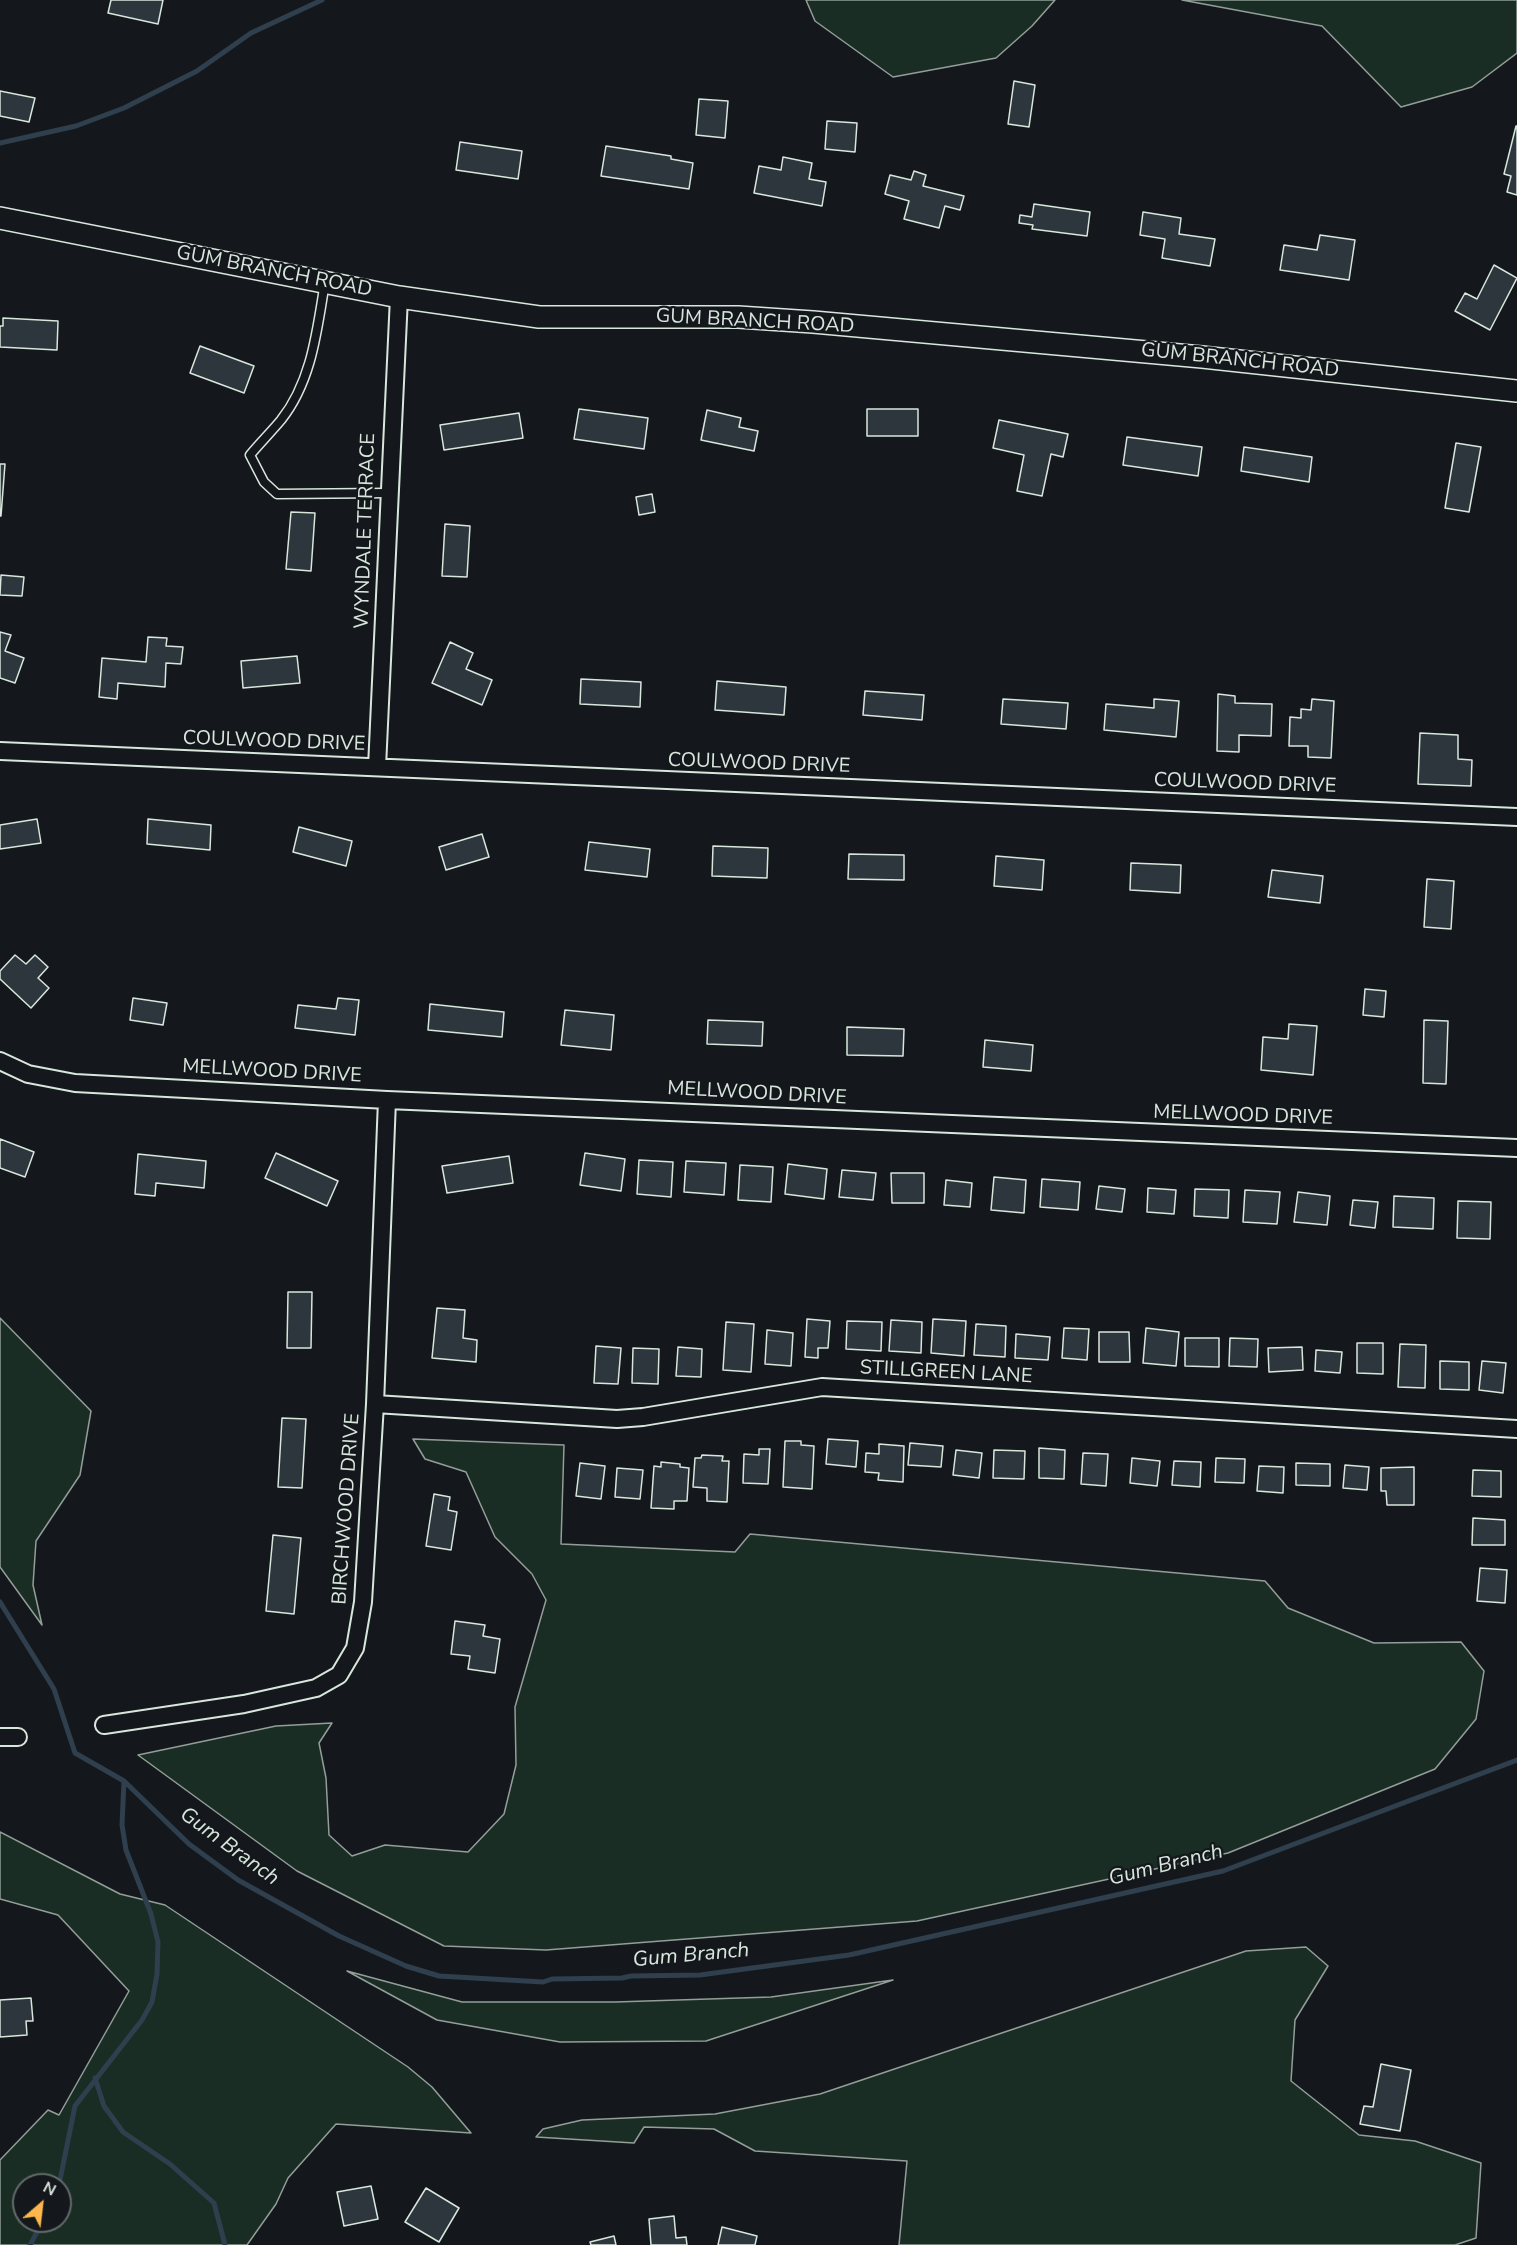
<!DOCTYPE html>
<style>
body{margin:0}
#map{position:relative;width:1517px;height:2245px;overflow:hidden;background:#14181c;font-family:"Nunito Sans",sans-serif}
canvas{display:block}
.north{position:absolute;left:12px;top:2173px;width:60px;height:60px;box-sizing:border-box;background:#14181c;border:2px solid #626a69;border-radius:50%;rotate:28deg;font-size:16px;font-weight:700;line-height:24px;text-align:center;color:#d8e6dc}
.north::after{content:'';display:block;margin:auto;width:21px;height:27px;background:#ffb74d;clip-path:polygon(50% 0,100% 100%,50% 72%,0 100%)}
</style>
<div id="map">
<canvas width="1517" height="2245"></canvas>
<div class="north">N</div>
</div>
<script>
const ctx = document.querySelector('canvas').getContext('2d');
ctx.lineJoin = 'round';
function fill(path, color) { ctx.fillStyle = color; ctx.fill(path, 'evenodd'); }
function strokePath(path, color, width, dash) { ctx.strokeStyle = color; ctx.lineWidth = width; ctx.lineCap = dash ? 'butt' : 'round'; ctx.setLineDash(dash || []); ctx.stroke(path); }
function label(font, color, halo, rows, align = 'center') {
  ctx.font = font + ' "Nunito Sans",sans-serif'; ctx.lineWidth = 4.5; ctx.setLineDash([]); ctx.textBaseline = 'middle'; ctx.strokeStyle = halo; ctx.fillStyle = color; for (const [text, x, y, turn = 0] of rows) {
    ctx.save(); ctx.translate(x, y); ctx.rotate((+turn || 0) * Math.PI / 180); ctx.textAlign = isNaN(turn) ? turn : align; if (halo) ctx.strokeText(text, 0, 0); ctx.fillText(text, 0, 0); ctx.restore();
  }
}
const green = new Path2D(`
 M806,0H1055L1032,26L996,58L893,77L815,21Z
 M1182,0H1517V53L1472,87L1401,107L1322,26Z
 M0,1318L91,1411L80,1475L36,1541L33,1585L42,1625L0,1567Z
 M413,1439L564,1445L561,1544L735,1552L750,1534L1265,1581L1288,1608L1374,1643L1461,1642L1484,1671L1476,1719L1435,1769L1228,1853L917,1921L546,1950L444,1946L297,1871L138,1755L276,1726L332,1723L319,1743L326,1778L329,1835L352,1856L385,1845L468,1852L504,1814L516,1765L515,1707L546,1600L532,1574L495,1537L466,1472L425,1459Z
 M0,1832L120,1894L165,1905L408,2067L432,2087L471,2133L336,2124L288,2178L276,2204L247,2245H0V2160L48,2110L59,2115L129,1991L58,1915L0,1899ZM24,2185H60V2221H24Z
 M1306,1947L1328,1966L1295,2020L1291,2081L1359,2135L1415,2141L1481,2163L1476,2238L1455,2245H899L907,2161L755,2151L714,2129L644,2127L634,2143L536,2137L543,2129L582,2120L715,2114L820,2094L1246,1951Z
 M347,1971L462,2002H615L771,1997L893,1980L706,2041L560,2042L437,2020Z`);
fill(green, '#1a2d24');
strokePath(green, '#939e99', 1.5);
strokePath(new Path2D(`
 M0,143L76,126L124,108L197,71L251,33L322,0
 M0,1602L54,1689L75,1753L124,1781L189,1844L238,1880L339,1936L406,1966L439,1976L543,1982L552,1979L622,1978L631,1976L700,1975L849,1955L1223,1871L1517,1760
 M95,2078L104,2106L123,2132L170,2164L214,2203L225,2245
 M59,2185L75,2106L142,2020L152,2002L157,1974L158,1942L151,1914L126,1850L122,1825L124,1781
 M30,2245L43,2221`), '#2f3f4d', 5);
const building = new Path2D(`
 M111,0H163L158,24L108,13Z
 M1014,81L1035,85L1029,127L1008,124Z
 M0,91L35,98L29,122L0,116Z
 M699,99L728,101L725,138L696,135Z
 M827,121L857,123L855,152L825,149Z
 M1516,126H1517V195L1507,192L1511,176L1504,174Z
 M460,142L522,151L518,179L456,170Z
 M606,146L671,156V159L693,163L689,189L601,176Z
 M783,157L812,163L809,179L826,182L822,206L754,193L759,166L781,170Z
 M914,171L926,175L923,186L964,196L960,210L945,206L939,228L904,219L909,201L885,194L890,175L911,180Z
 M1034,204L1090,212L1087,236L1032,229L1033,225L1019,223L1020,215L1032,217Z
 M1143,212L1181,218L1179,234L1215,239L1210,266L1162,258L1165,239L1140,235Z
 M1320,235L1355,240L1349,280L1280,270L1284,245L1317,250Z
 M1494,265L1517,278L1490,330L1455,311L1465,293L1477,299Z
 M3,318L58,321L57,350L0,347V326H3Z
 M200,346L254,366L244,393L190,373Z
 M579,409L648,418L644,449L574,439Z
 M867,409H918V436H867Z
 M707,410L741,418L739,427L758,431L754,451L701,440Z
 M519,413L523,438L444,450L440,425Z
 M999,420L1068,434L1063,457L1051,454L1042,496L1017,491L1024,455L993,448Z
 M1127,437L1202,447L1198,476L1123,465Z
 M1456,443L1481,447L1469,512L1445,508Z
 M1244,447L1312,457L1309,482L1241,471Z
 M0,464H5L1,516H0Z
 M652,494L655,512L639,515L636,497Z
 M291,512L315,513L311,571L286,569Z
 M445,524L470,526L467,577L442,576Z
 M1,575L24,577L22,596L0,595Z
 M0,632L11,635L5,651L24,658L15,683L0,678Z
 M148,637L167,638L166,646L183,647L181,664L166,663L165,687L118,683L117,699L99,697L102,658L146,662Z
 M450,642L473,653L466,669L492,680L482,705L432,683Z
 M297,656L300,683L243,688L241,661Z
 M581,679L641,682L640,707L580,704Z
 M717,681L786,687L784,715L715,710Z
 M865,691L924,695L922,720L863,715Z
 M1218,694L1235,696V703L1272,704L1271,736L1239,735V752L1217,751Z
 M1003,699L1068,703L1066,729L1001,724Z
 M1154,699L1179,701L1176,737L1104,730L1106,704L1154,708Z
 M1312,699L1334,701L1331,758L1308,757V746H1289L1290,717L1301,718V709L1311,710Z
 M1420,733L1458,735V759L1472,760L1471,786L1418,784Z
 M37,819L41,843L0,849V825Z
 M148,819L211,825L210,850L147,844Z
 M299,827L352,841L346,866L293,852Z
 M482,834L489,857L446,870L439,847Z
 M589,842L650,849L647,877L585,870Z
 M713,846L768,848L767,878L712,876Z
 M849,854L904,855V880L848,879Z
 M996,856L1044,860L1042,890L994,886Z
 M1131,863L1181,865L1180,893L1130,890Z
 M1272,870L1323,876L1320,903L1268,897Z
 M1427,879L1454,881L1451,929L1424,927Z
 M15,955L26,964L35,955L48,967L38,978L49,988L31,1008L0,979V971Z
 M1365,989L1386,991L1384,1017L1363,1015Z
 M133,998L167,1003L163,1025L130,1020Z
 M338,998L359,1000L355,1035L295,1028L298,1005L336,1009Z
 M430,1004L504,1012L502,1037L428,1030Z
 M565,1010L614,1015L611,1050L561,1045Z
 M708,1020L763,1022L762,1046L707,1044Z
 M1424,1020L1448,1021L1446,1084L1423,1083Z
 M1289,1024L1317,1026L1313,1075L1261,1070L1263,1037L1288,1039Z
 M847,1027L904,1029L903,1056L847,1055Z
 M985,1040L1033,1045L1031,1071L983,1067Z
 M0,1139L34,1152L25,1177L0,1168Z
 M276,1153L338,1181L327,1206L265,1178Z
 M585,1153L625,1159L621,1191L580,1185Z
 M138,1154L206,1161L204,1188L156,1183L155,1196L135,1194Z
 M509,1156L513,1183L447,1193L442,1166Z
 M639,1160L673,1162L671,1197L637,1194Z
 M686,1161L726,1163L724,1195L684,1192Z
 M788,1164L827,1169L824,1199L785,1194Z
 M740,1165L773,1167L771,1202L738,1200Z
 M842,1170L876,1173L873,1200L839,1197Z
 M891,1173H924V1203H892Z
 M994,1177L1026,1180L1024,1213L991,1210Z
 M1042,1179L1080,1182L1078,1210L1040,1207Z
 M946,1180L972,1183L970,1207L944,1205Z
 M1099,1186L1125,1189L1122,1212L1096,1209Z
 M1148,1188L1176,1190L1174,1214L1147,1212Z
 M1195,1189L1229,1190L1228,1218L1194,1216Z
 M1245,1190L1280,1192L1277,1224L1243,1222Z
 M1298,1192L1330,1196L1327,1225L1294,1222Z
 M1394,1196L1434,1198L1433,1229L1393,1227Z
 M1353,1200L1378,1202L1375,1228L1350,1225Z
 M1458,1201L1491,1202L1490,1239L1457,1238Z
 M288,1292H312L311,1348H287Z
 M437,1308L465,1310L463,1338L477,1340L476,1362L432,1358Z
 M807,1319L830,1321L828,1348H818V1358L805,1357Z
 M933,1319L966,1321L964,1356L931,1353Z
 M891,1320L922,1322L921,1353L889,1351Z
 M847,1321L882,1322L881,1351L846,1349Z
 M726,1322L754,1324L751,1372L723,1370Z
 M976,1324L1006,1326L1005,1357L974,1355Z
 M1064,1328L1089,1329L1087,1360L1062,1358Z
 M1146,1328L1179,1332L1176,1366L1143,1363Z
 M767,1330L793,1333L791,1366L765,1364Z
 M1099,1332H1129L1130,1362H1099Z
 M1016,1334L1050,1337L1048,1360L1015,1358Z
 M1185,1338H1219V1367L1185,1366Z
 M1230,1338L1258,1339L1257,1367L1229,1366Z
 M1357,1343H1383V1374L1357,1373Z
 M1400,1344L1426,1345L1425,1388L1398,1387Z
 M596,1346L621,1348L618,1384L594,1383Z
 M678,1347L702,1349L701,1377L676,1376Z
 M1302,1347L1303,1370L1269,1372L1268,1348Z
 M633,1348L659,1349L658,1384L632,1383Z
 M1316,1350L1342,1352L1340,1373L1315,1371Z
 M1440,1361L1469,1362V1390L1440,1389Z
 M1482,1361L1506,1363L1503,1393L1479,1390Z
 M282,1418L306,1419L302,1488L278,1487Z
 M828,1439L858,1441L856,1467L826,1464Z
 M785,1441H801V1445L814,1446L812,1489L783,1487Z
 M910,1443L943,1446L941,1467L908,1465Z
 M879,1444L904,1446L903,1482L878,1480L879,1473L865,1472L866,1453L879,1454Z
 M1039,1448L1065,1450L1064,1479L1039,1478Z
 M759,1449H770L768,1484L743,1483L744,1454L759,1455Z
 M956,1450L982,1453L979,1478L953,1475Z
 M994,1450L1025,1451L1024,1479L993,1478Z
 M1083,1453L1108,1454L1106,1486L1081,1484Z
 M702,1455L723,1456L722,1461H729L727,1502L707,1501V1488L693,1487L695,1458H701Z
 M1132,1458L1160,1461L1157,1486L1130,1483Z
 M1216,1458L1245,1459L1244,1483L1215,1482Z
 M1174,1461L1201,1462L1200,1487L1172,1485Z
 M661,1462L680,1464V1467L689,1468L687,1501H674V1509L651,1508L654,1466L661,1467Z
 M580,1463L605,1466L601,1499L576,1496Z
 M1296,1463L1330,1464V1486L1296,1485Z
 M1345,1465L1369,1467L1367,1490L1343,1488Z
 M1259,1466L1284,1467L1283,1493L1257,1491Z
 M1414,1467V1505H1387L1386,1491H1381V1468Z
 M617,1468L643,1470L640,1499L615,1497Z
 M1473,1470L1501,1471V1497L1472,1496Z
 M434,1494L450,1497L448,1510L457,1512L451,1550L426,1546Z
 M1473,1518L1505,1520V1545H1472Z
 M273,1535L301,1538L294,1614L266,1611Z
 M1480,1568L1507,1570L1505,1603L1477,1601Z
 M455,1621L485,1625L483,1636L500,1639L495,1673L468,1669L470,1656L451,1654Z
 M31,1998L33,2021H26L27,2035L0,2037V2000Z
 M1381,2064L1411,2070L1400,2131L1360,2124L1364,2106L1373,2107Z
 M371,2186L378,2219L344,2226L337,2192Z
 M426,2188L459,2208L439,2242L405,2222Z
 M674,2216L676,2238L686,2237L687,2245H651L649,2219Z
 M722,2227L757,2236L755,2245H718Z
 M614,2236L616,2245H591L590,2242Z`);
fill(building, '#2c363c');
strokePath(building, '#d8e6dc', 1.5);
const service = new Path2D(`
 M325,282C317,330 312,381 281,420C271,432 260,443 250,455L264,482L277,494L388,493`);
const minor = new Path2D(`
 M0,751L1517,817
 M377,767L399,297
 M0,1061L28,1074L75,1083L387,1100L1517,1148
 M375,1404L617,1419L643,1417L822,1387L1517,1429
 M104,1725L244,1704L316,1688L339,1675L355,1648L363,1602L375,1404L387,1100
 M0,1737H18`);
const tertiary = new Path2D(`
 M0,218L399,297L539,317H738L813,322L1202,357L1517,391`);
strokePath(service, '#d8e6dc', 11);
strokePath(minor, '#d8e6dc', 20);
strokePath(tertiary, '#d8e6dc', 24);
strokePath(service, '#14181c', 8);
strokePath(minor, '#14181c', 16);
strokePath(tertiary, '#14181c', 21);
label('20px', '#d8e6dc', '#14181c', [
 ["GUM BRANCH ROAD",274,272,11],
 ["GUM BRANCH ROAD",755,322,3],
 ["GUM BRANCH ROAD",1240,361,6],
 ["WYNDALE TERRACE",366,531,-88],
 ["COULWOOD DRIVE",274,742,2],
 ["COULWOOD DRIVE",759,764,2],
 ["COULWOOD DRIVE",1245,784,2],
 ["MELLWOOD DRIVE",272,1072,3],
 ["MELLWOOD DRIVE",757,1094,3],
 ["MELLWOOD DRIVE",1243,1116,2],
 ["STILLGREEN LANE",946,1373,3],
 ["BIRCHWOOD DRIVE",347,1509,-86]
]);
label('italic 21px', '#d8e6dc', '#14181c', [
 ["Gum Branch",229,1847,36],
 ["Gum Branch",1166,1866,-14],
 ["Gum Branch",691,1956,-5]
]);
</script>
